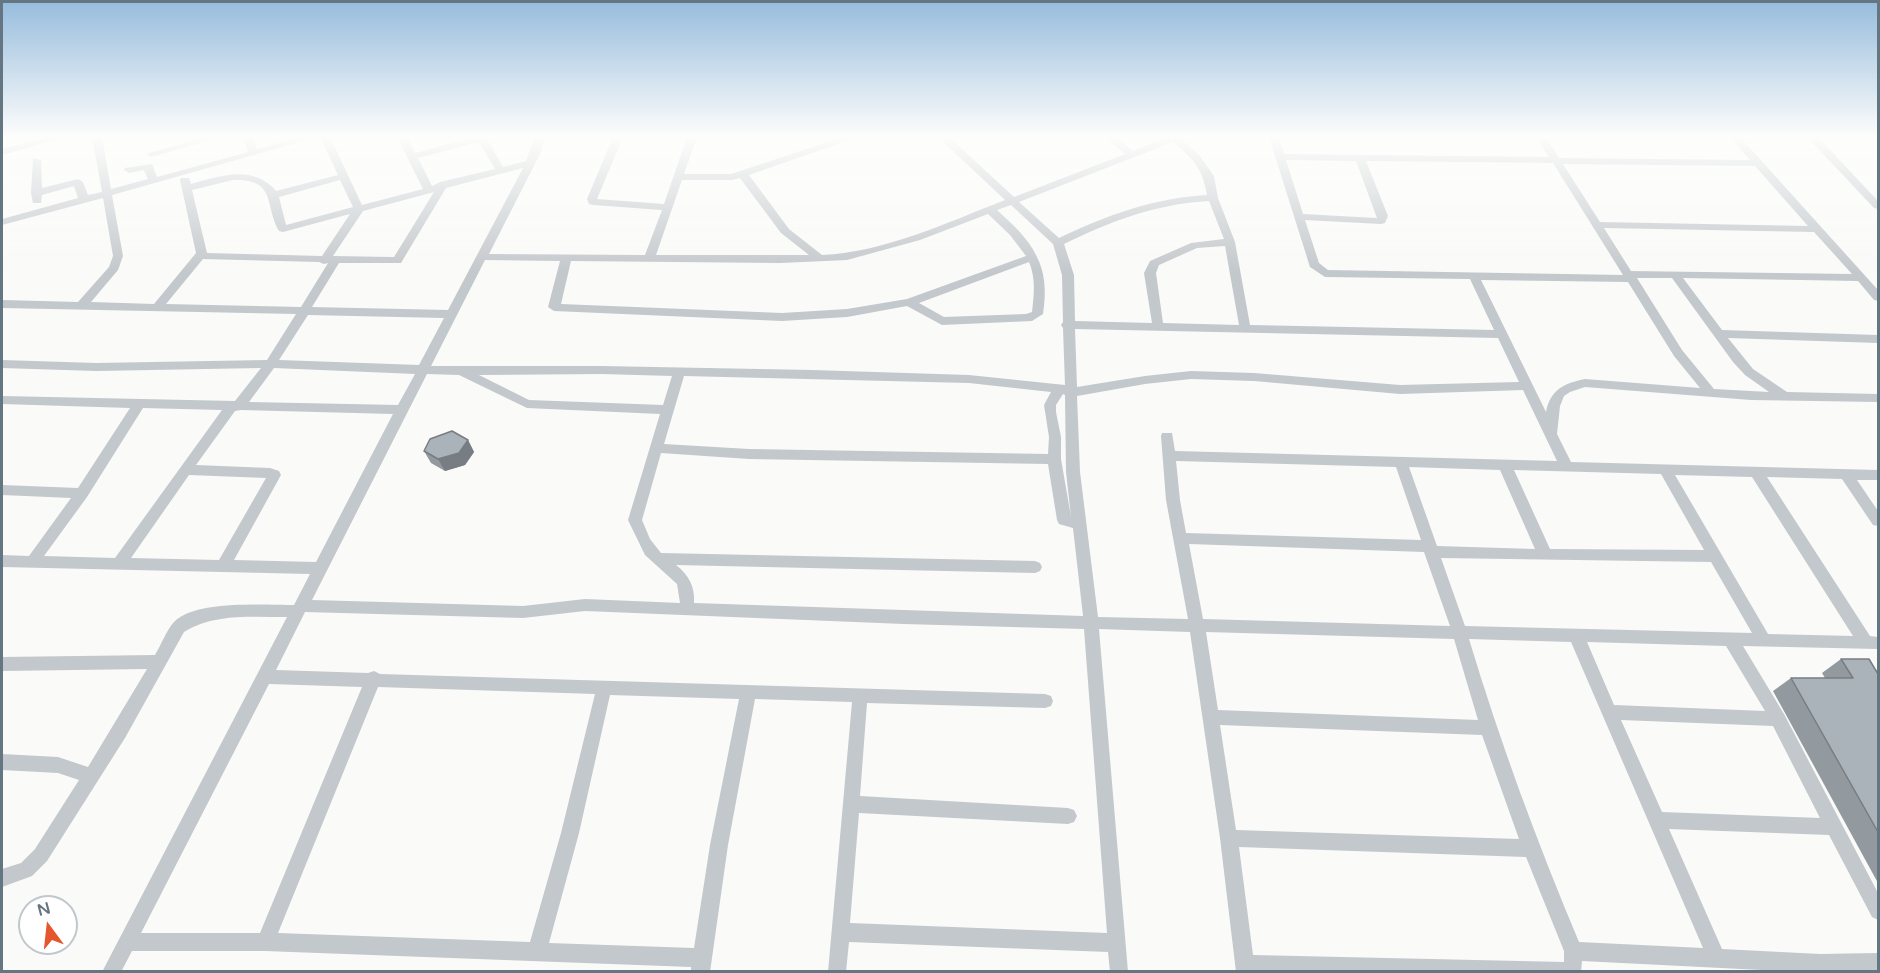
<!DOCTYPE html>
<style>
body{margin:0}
#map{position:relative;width:1880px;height:973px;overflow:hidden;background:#fafaf8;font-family:"Varela Round",sans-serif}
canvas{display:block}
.frame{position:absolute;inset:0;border:3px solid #657683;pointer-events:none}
.north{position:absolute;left:18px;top:895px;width:60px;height:60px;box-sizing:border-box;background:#fff;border:2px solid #c1c8cd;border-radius:50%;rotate:345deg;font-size:16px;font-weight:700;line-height:24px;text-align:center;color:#657683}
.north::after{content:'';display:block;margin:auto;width:21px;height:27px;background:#e4572e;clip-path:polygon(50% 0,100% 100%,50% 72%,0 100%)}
</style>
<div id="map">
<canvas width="1880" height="973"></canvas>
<div class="frame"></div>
<div class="north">N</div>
</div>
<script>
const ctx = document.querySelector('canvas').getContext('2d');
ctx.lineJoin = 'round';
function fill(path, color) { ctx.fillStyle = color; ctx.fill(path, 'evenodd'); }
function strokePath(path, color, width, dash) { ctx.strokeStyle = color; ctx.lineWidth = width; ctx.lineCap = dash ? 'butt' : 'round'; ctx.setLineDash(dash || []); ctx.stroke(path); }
fill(new Path2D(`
 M48,137H65L2,155V149Z
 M92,137H102L111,189L148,179L144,170L129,173L124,170L125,168L152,164L157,177L248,152L243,137H253L257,149L301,137H318L112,195L123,256L118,270L91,302L154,304L196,253L180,180L181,178H189L191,184C220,176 253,164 276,191L338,175L320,137H330L362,205L423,189L397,137H407L415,153L473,137H486L503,167L526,161L535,137H545L541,152L489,254L645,255L662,210L593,205L589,204L587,199L613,137H623L597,199L664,204L687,137H697L684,174H731L843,137H858L749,175L789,229L822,255C885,252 946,223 1005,200L938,137H949L1014,197L1125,154L1105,137H1116L1133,151L1168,137H1182L1181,139L1199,155L1214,176L1218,198L1235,242L1250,325L1494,330L1470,279L1325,277L1310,267L1269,137H1279L1284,154L1549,157L1536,137H1546L1559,158L1750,160L1730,137H1740L1878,290V301L1874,300L1858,281L1683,278L1722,330L1878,335V343L1728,338L1753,369L1787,392L1878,394V402L1751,400L1585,387L1570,392L1564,396L1560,406L1557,434L1571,462L1878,470V480H1857L1878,511V526L1873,525L1842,479L1767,477L1870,636L1878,637V649L1743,646L1784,714L1878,893V920L1872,917L1829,835L1669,829L1722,949L1820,954L1878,953V971L1801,972L1582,961L1581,972H1236L1220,838L1190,632L1099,629L1128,972H1110L1108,952L849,942L846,972H828L852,702L755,699L728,845L710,972H691V967L265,951H132L121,972H102L287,617C253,617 214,613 184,632L125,738L47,861L32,876L2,887V869L21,863L35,849L79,780L58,773L2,770V754L58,757L88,767L147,669L2,671V657L155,655C161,645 166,631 174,622C195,600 264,605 294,605L310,574L2,567V555L29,556L71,498L2,495V485L78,488L130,408L2,404V396L235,401L261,368L96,371L2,368V360L96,363L267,360L296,314L2,308V300L78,302L109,267L113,256L103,198L2,225V219L78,198L74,186L42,195L41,203H33L31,193L33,158L41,160L42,188L78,179L83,182L88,195L102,192ZM479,142L495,169L440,182L432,186L418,158ZM1173,142C1194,160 1202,167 1207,195C1154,198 1107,215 1059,238L1019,202ZM1286,160L1356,161L1377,218L1303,214ZM1366,161L1553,163L1623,275L1328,270L1319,263L1305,220L1381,224L1385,223L1388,216ZM1563,164L1755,166L1808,226L1600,222ZM523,168L448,310L312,307L339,263H401L446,188ZM740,178L781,233L809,255H656L682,180H732ZM233,180C277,179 264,204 279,231L283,232L350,214L322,256L207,253L192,190ZM340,180L353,207L286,225L279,197ZM434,192L394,257L333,256L363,211ZM1209,201L1224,239L1191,243L1150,261L1144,273L1152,323L1075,321L1074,275L1064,244C1111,221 1156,204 1209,201ZM1011,205L1053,244L1062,275L1063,322L1061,325L1063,328L1065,385L969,375L812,370L602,366H431L485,260L560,261L548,307L554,311L782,321L847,317L907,306L942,325L1032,321L1043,314C1051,265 1033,242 997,210ZM988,214L1010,235L1026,256L907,299L847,309L782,313L561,304L571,261L780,263L847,260L920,240ZM1604,228L1814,232L1852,274L1631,271ZM1225,246L1239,325L1163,323L1156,273L1159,265L1197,248ZM203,259L319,262L324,264L328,263L301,307L166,304ZM1029,262C1036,279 1034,295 1032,312L1026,314L944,317L919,303ZM1637,278H1672L1733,362L1745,375L1769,392L1714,389L1682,350ZM1481,280L1628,282L1674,356L1700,388L1585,379C1564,383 1550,390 1546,412ZM308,315L444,318L419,365L279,360ZM1075,329L1498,338L1519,382L1400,385L1254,373L1191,371L1145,376L1077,387ZM274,368L415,374L398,405L249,402ZM427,374L459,375L527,408L660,414L628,520L645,555L677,584L680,603L585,599L523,606L312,600ZM602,374L672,376L663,405L529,400L479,375ZM684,376L969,383L1051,392L1044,405L1049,437L1048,454L749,449L664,444ZM1191,379L1254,381L1400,394L1523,390L1557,461L1175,451L1172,433H1162L1161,436L1166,500L1188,619L1098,617L1080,472L1077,396L1145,384ZM1063,394L1065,395L1066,472L1071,517L1061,459V437L1056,412V405ZM143,408L222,410L115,558L44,556L87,497ZM241,410L393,414L316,562L234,560L281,475L279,471L270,468L196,465L235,411ZM661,453L749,459L1048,464L1057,520L1059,524L1073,528L1083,616L694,603C695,587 689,575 676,565L1035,573L1040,571L1042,567L1040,563L1035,561L661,553L650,539L642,520ZM1176,461L1396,467L1421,540L1186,533L1180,500ZM1409,467L1500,470L1535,549L1437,546ZM1514,470L1661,474L1704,550L1550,549ZM189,475L266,478L219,560L131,558ZM1675,475L1752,477L1853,636L1768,634ZM1189,544L1424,552L1450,626L1203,619ZM1441,558L1711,562L1752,633L1465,626ZM585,611L904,624L1084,629L1107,933L850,923L859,813L1068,824L1074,822L1077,816L1074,810L1068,808L860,796L867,703L1045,708L1051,706L1053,701L1051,696L1045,694L380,674L374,671L368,673L276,670L305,612L523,618ZM1206,632L1454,639L1478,720L1218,710ZM1469,639L1571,642L1703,948L1579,942C1537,842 1500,742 1469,639ZM1587,642L1726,646L1765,711L1614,705ZM269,684L362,687L260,933H141ZM378,687L595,694L561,833L530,942L278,933ZM610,695L739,699L710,845L694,948L549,943L579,833ZM1621,720L1773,726L1820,818L1662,812ZM1220,725L1482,735L1519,839L1236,830ZM1239,847L1526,857L1564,951V962L1253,955Z
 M205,137H222L151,157L146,154Z
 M1807,137H1818L1878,201V209L1874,208Z`), '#c3c8cc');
fill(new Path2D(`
 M468,440L474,452L465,465L445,471L431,463L424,451Z
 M1841,659L1878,674V883L1773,691L1791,678H1825L1822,673Z`), '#929a9f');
fill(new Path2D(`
 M468,440L474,452L465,465L445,471L438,459Z`), '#777d82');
const building = new Path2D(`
 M452,431L468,440L459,453L438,459L424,451L430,439Z
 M1841,659H1869L1878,674V832L1791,678H1853Z`);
fill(building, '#aab3b9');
strokePath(building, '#777d82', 1.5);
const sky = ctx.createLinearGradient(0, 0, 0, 273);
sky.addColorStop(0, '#96bcdc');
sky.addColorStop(0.5, '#fdfdfc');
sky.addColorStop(1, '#fdfdfc00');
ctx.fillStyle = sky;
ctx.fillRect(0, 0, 1880, 273);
</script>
